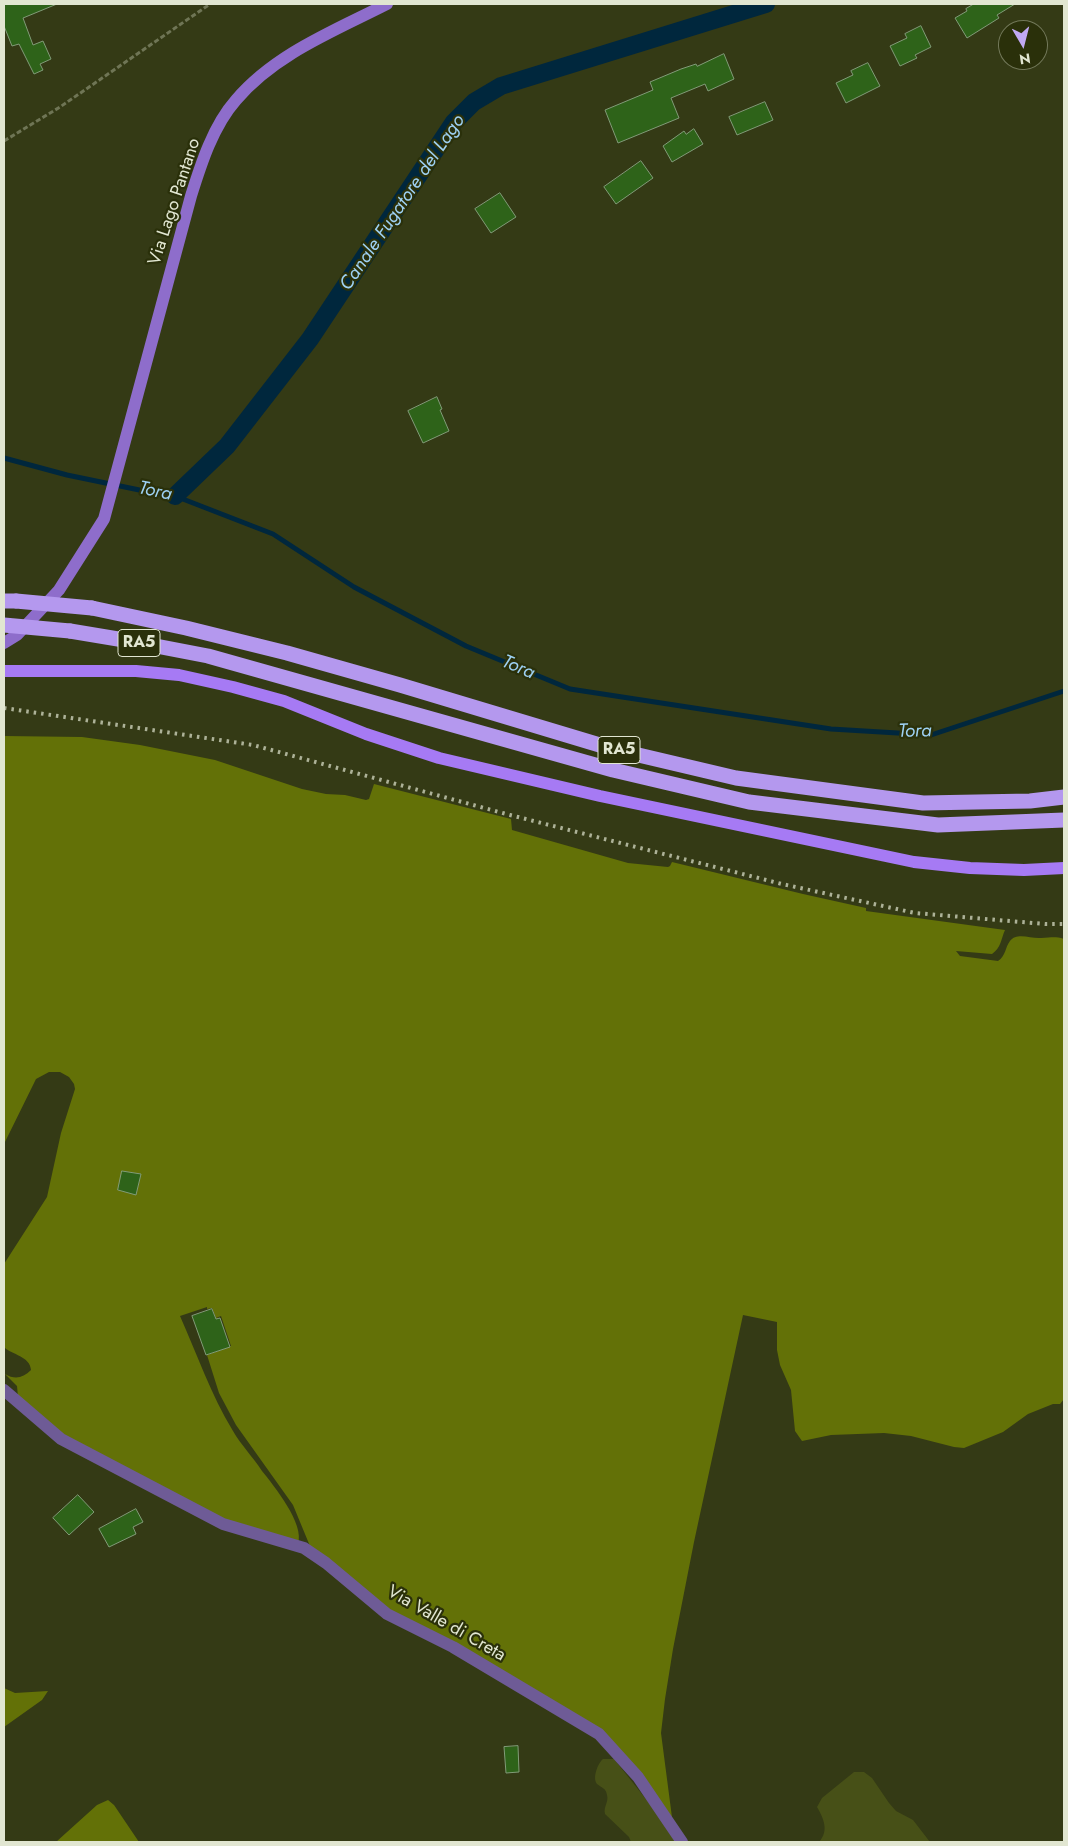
<!DOCTYPE html>
<style>
body{margin:0}
#map{position:relative;width:1068px;height:1846px;overflow:hidden;background:#343a15;font-family:Jost,sans-serif}
canvas{display:block}
.frame{position:absolute;inset:0;border:5px solid #e1e6d1;pointer-events:none}
.north{position:absolute;left:998px;top:20px;width:50px;height:50px;box-sizing:border-box;background:#2a300a;border:1px solid #73795a;border-radius:50%;rotate:172deg;font-size:14px;font-weight:700;line-height:20px;text-align:center;color:#e1e6d1}
.north::after{content:'';display:block;margin:auto;width:18px;height:22px;background:#c0a8f4;clip-path:polygon(50% 0,100% 100%,50% 72%,0 100%)}
</style>
<div id="map">
<canvas width="1068" height="1846"></canvas>
<div class="frame"></div>
<div class="north">N</div>
</div>
<script>
const ctx = document.querySelector('canvas').getContext('2d');
ctx.lineJoin = 'round';
function fill(path, color) { ctx.fillStyle = color; ctx.fill(path, 'evenodd'); }
function strokePath(path, color, width, dash) { ctx.strokeStyle = color; ctx.lineWidth = width; ctx.lineCap = dash ? 'butt' : 'round'; ctx.setLineDash(dash || []); ctx.stroke(path); }
function label(font, color, halo, rows, align = 'center') {
  ctx.font = font + ' Jost,sans-serif'; ctx.lineWidth = 4.5; ctx.setLineDash([]); ctx.textBaseline = 'middle'; ctx.strokeStyle = halo; ctx.fillStyle = color; for (const [text, x, y, turn = 0] of rows) {
    ctx.save(); ctx.translate(x, y); ctx.rotate((+turn || 0) * Math.PI / 180); ctx.textAlign = isNaN(turn) ? turn : align; if (halo) ctx.strokeText(text, 0, 0); ctx.fillText(text, 0, 0); ctx.restore();
  }
}
fill(new Path2D(`
 M603,1759H614L657,1813L675,1842H631L629,1837L605,1814C603,1807 609,1802 607,1795C606,1788 602,1788 597,1784C592,1778 598,1763 603,1759Z
 M854,1772H864L872,1778L889,1803L896,1811L913,1820L930,1842H819C829,1831 824,1819 817,1807L822,1798Z`), '#475017');
fill(new Path2D(`
 M4,736L82,737L140,745L215,760L302,789L326,794L345,795L366,800L369,799L374,784L511,819L512,830L628,863L668,867L670,866L672,862L803,894L866,908V911L1005,930C1001,939 1001,948 992,954L956,951L960,956L998,961C1006,956 1005,947 1010,941C1017,932 1031,939 1041,938C1051,938 1054,936 1064,939V1399L1060,1404H1053L1028,1414L1003,1432L964,1448L954,1447L911,1436L884,1433L831,1435L802,1441L795,1431L791,1390L780,1365L777,1350V1322L743,1315L694,1542L673,1649L665,1699L661,1733L673,1825L599,1735L400,1619L312,1551L293,1505L236,1425L219,1393L207,1355L231,1346L221,1316L216,1318L212,1308L207,1309V1307L180,1316C197,1354 211,1395 233,1431C241,1445 253,1457 262,1471C274,1486 305,1524 298,1544L221,1524L66,1438L18,1397L17,1386L5,1374C15,1380 23,1378 31,1370C30,1356 12,1355 4,1347V1264L47,1197L61,1133L75,1089L74,1084L69,1077L60,1072H49L36,1079L4,1144Z
 M4,1688L15,1693L48,1691L42,1700L4,1727Z
 M108,1800L114,1805L139,1842H56L97,1805Z`), '#637107');
strokePath(new Path2D(`
 M4,458L67,475L149,492L175,496L273,534L354,587L466,646L570,689L831,729L931,735L1064,691`), '#00273d', 5);
strokePath(new Path2D(`
 M175,496L227,446L310,339L454,122L474,102L501,86L766,4`), '#00273d', 18);
const building = new Path2D(`
 M4,4H57L23,18L33,45L43,41L51,59L40,64L43,70L34,74L19,44L12,46L4,26Z
 M974,4H1015L997,15L999,18L967,38L955,18L967,11L966,9Z
 M921,26L931,47L915,55L917,58L900,66L890,46L907,38L905,34Z
 M724,54L734,79L708,91L705,84L671,98L679,118L618,143L605,110L653,90L650,82L681,69L696,64L697,66Z
 M868,63L880,86L846,103L836,83L853,75L851,71Z
 M765,102L773,120L737,135L729,117Z
 M694,129L703,144L672,162L663,146L684,131L686,134Z
 M641,161L653,178L616,204L604,187Z
 M500,193L516,217L491,233L475,209Z
 M437,397L442,409L440,410L449,431L423,443L408,411Z
 M122,1171L141,1174L136,1195L118,1190Z
 M212,1309L216,1319L220,1318L230,1347L206,1355L192,1316Z
 M78,1495L94,1512L69,1535L53,1518Z
 M136,1509L143,1522L133,1527L136,1534L109,1547L99,1529Z
 M518,1746L519,1772L506,1773L504,1747Z`);
fill(building, '#2e6319');
strokePath(building, '#819b78', 1);
strokePath(new Path2D(`
 M4,141L60,107L210,4`), '#6f7555', 3, [5, 2.5]);
strokePath(new Path2D(`
 M4,1390L61,1439L223,1524L304,1548L326,1563L387,1614L453,1647L599,1734L638,1777L682,1842`), '#6e5b96', 12);
strokePath(new Path2D(`
 M4,643L17,635L59,590L104,519L191,196C201,164 213,126 236,100C275,54 334,31 387,4`), '#8e6dcb', 12);
strokePath(new Path2D(`
 M4,671H136L179,675L233,687L284,701L366,734L439,758L600,796L914,862L970,868L1024,870L1064,868`), '#a67af4', 12);
strokePath(new Path2D(`
 M4,601H16
 M92,608L186,628L287,653L400,685L613,749L736,778L923,803L1030,801L1064,797
 M70,631L130,641L208,656L613,770L749,802L938,825L1064,820`), '#b498ee', 15);
strokePath(new Path2D(`
 M4,708L253,745L510,815L782,884L915,913L1045,924H1064`), '#adb298', 4, [2.5, 5]);
strokePath(new Path2D(`
 M16,601L92,608
 M4,625L70,631`), '#b498ee', 15);
for (const [x, y, w] of [
 [139,643,42],
 [619,750,42]
]) { const box = new Path2D(); box.roundRect(x - w / 2, y - 13.5, w, 27, 4); ctx.fillStyle = '#2a300a'; ctx.fill(box); strokePath(box, '#e1e6d1', 1); }
label('bold 16px', '#e1e6d1', null, [
 ["RA5",139,643],
 ["RA5",619,750]
]);
label('18px', '#e1e6d1', '#2a300a', [
 ["Via Lago Pantano",175,202,-72],
 ["Via Valle di Creta",446,1624,30]
]);
label('italic 19px', '#9ed1f3', '#2a300a', [
 ["Canale Fugatore del Lago",403,203,-56],
 ["Tora",155,492,12],
 ["Tora",518,668,23],
 ["Tora",915,732,-1]
]);
</script>
